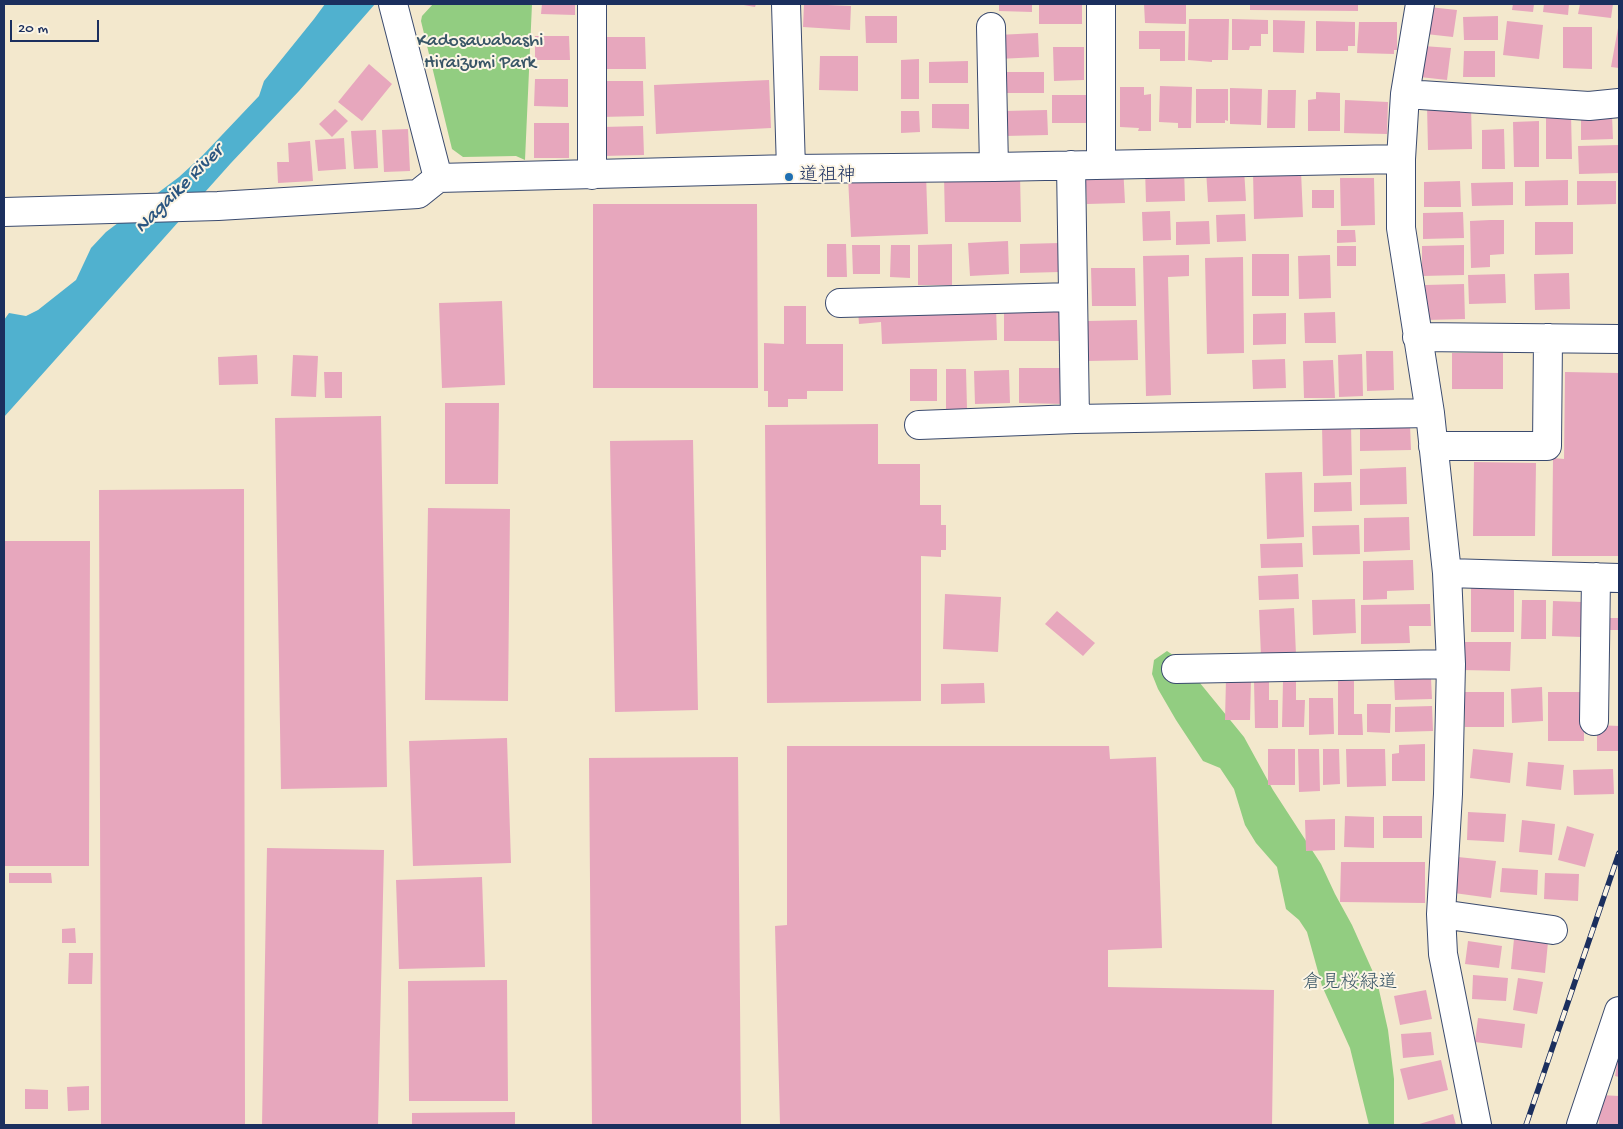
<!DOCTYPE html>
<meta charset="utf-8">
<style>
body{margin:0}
#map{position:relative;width:1623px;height:1129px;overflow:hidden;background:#f3e8cd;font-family:"Gochi Hand",sans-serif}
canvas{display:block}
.frame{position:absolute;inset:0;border:5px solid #1b2f5e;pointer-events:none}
.scale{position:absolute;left:10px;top:20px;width:89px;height:22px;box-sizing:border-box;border:2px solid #1b2f5e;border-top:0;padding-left:6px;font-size:15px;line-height:18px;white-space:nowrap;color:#1b2f5e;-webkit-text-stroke:4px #fcf5e5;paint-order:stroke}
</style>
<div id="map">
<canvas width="1623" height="1129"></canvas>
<div class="frame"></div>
<div class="scale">20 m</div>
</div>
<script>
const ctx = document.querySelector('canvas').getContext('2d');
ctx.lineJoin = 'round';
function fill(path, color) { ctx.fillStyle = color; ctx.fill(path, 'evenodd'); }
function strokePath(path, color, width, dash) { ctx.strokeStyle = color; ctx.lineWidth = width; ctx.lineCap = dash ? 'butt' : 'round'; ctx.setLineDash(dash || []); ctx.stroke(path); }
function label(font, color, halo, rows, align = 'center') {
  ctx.font = font + ' "Gochi Hand","Klee One",sans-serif'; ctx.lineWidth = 4; ctx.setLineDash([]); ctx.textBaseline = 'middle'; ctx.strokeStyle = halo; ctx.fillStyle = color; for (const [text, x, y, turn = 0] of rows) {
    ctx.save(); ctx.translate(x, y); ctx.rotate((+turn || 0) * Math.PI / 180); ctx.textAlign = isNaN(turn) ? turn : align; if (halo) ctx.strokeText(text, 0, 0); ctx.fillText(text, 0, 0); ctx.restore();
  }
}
fill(new Path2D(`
 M433,4H532L525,160L516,156L463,157L452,149L421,21L422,16Z
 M1167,651L1182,661L1244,737L1273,790L1321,864L1335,894L1352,925L1377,981L1388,1030L1394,1079V1125H1369L1350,1048L1322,986L1307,932L1299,920L1286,909L1277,867L1256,843L1245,825L1234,789L1220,768L1203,761L1176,720L1158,689L1152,674L1154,660Z`), '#92cd81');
fill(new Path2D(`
 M325,4H375L299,91L231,163L4,417V320L9,313L26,316L38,310L76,280L91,248L106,232L179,177L203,155L259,96L264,81L314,19Z`), '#50b1cf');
fill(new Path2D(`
 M542,4H575V15L541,14Z
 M738,4H756L755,7Z
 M804,4L851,6L850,30L803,27Z
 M999,4H1032V12L999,11Z
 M1039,4H1082V24H1039Z
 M1144,4H1186V24L1145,23Z
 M1250,4H1358V11L1250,10Z
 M1513,4H1534L1533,12L1512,10Z
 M1544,4H1569L1568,15L1543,12Z
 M1580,4H1613L1611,18L1578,14Z
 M1429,7L1457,10L1453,37L1426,34Z
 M865,16H897V43H866Z
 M1498,16V40H1464L1463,17Z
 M1189,19H1229L1228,60H1212V62L1188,60Z
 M1232,19L1268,20V34H1261V46H1250L1249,50H1232Z
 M1273,20L1305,21L1304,53L1273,52Z
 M1316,21L1355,22V46H1348V51H1316Z
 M1507,21L1543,25L1539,59L1503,55Z
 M1359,22H1397V50H1394V54L1357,53Z
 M1563,27H1592V69L1563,68Z
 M1618,28H1619V68L1611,67Z
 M1139,31H1185V61H1160V49H1139Z
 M1038,33L1039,57L998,59L997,35Z
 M535,36H569L570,60H535Z
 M603,37H645L646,69H604Z
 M1423,46L1451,48L1447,80L1420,77Z
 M1053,47H1084V80L1054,81Z
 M1464,51H1495V77H1463Z
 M820,56H858V91L819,90Z
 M919,59V99H901V60Z
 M968,61V83H929V62Z
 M369,64L392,84L362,121L338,102Z
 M1003,72H1044V93H1003Z
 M535,79H568V107L534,106Z
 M769,80L771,128L656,134L654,85Z
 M599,81H643L644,116L600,117Z
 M1160,86L1192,87L1191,128H1178V123L1159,122Z
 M1120,87H1144V95L1151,94V131H1138L1139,128L1120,127Z
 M1230,88L1262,89L1261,125L1230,124Z
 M1196,89H1228V121L1225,120V123H1196Z
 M1268,90H1296L1295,128H1267Z
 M1316,92L1340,93V131H1308V100L1316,99Z
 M1052,95H1087L1088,123H1052Z
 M1345,100L1388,102L1387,134L1344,133Z
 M932,104H969V129L932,128Z
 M1427,105H1471L1472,149L1428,150Z
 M335,109L348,121L332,137L319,124Z
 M1047,110L1048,135L1005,136L1004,111Z
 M901,111H919L920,132L901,133Z
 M1571,113L1572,159H1546V114Z
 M1581,116H1612L1613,139L1581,140Z
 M1539,121V167H1514L1513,122Z
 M534,123H569V158H534Z
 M643,126L644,155L603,156L602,127Z
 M408,129L410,171L384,172L382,130Z
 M1504,129L1505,169H1482V130Z
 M376,130L378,168L354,169L351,131Z
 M344,138L346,169L318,171L315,140Z
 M310,141L313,181L278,183L277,162H289L288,143Z
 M1619,145V173L1579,174L1578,146Z
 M1123,165L1125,203L1087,204L1085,166Z
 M1184,168L1185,201L1146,202L1145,169Z
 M1244,169L1246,201L1208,202L1206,170Z
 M1301,171L1303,217L1254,219L1253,172Z
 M926,174L928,234L851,237L848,177Z
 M1020,175L1021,222H945L944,176Z
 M1340,178H1374L1375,225L1341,226Z
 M1568,180V205L1525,206V181Z
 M1460,181L1461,207H1424V182Z
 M1577,181H1616V204L1577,205Z
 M1513,182V205L1472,206L1471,183Z
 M1312,190H1334V208H1312Z
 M593,204H757L758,388H593Z
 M1170,211L1171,240L1143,241L1142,212Z
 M1463,212L1464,238L1423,239V213Z
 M1245,214L1246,241L1217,242L1216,215Z
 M1490,220H1504V254L1490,255V267L1471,268L1470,221Z
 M1209,221L1210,244L1176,245V222Z
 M1535,222H1573V254L1535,255Z
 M1337,230H1355L1356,242L1337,243Z
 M1008,241L1009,274L970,276L968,243Z
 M1060,243V272L1020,273V244Z
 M827,244H846L847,277H827Z
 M952,244V285H918V245Z
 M852,245H880V274H853Z
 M891,245H910V278L890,277Z
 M1464,245V275L1422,276V246Z
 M1337,246H1356V266H1337Z
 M1252,254H1289V296H1252Z
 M1189,255V276L1168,277L1171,395L1146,396L1143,256Z
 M1330,255L1331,298L1299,299L1298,256Z
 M1243,257L1244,353L1207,354L1205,258Z
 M1091,268H1135L1136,306H1092Z
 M1569,273L1570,309L1535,310L1534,274Z
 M1505,274L1506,303L1469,304L1468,275Z
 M1464,284L1465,319L1426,320L1425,285Z
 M502,301L505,385L442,388L439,303Z
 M996,305L997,340L882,344L881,322L859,324L858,310Z
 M784,306H806V344H843V391H807V399H788V407H768V391H764V343L784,344Z
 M1004,308H1066V341H1004Z
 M1335,312L1336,343H1305L1304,313Z
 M1286,313V344L1253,345V314Z
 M1137,320L1138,360L1088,361L1087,321Z
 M1366,351H1393L1394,390L1367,391Z
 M1452,353H1503V389H1452Z
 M1362,354L1363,396L1339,397L1338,355Z
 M257,355L258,384L219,385L218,357Z
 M293,355L318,356L316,397L291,396Z
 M1285,359L1286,388L1253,389L1252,360Z
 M1333,360L1335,398H1304L1303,361Z
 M1019,368H1063L1064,404L1019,403Z
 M910,369H937V401H910Z
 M946,369H966L967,409H946Z
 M1009,370L1010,403L975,404L974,371Z
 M324,372H342V398H325Z
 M1565,372L1619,373V556H1552L1553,458L1564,459Z
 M445,403H499L498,484H445Z
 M381,416L387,787L281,789L275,418Z
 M878,424V464H920V505H941V525H946V550H941V557L921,556V701L767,703L765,425Z
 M1351,424L1352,475L1323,476L1322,425Z
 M1410,424L1411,450L1360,451V425Z
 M693,440L698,710L615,712L610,441Z
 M1474,462L1536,463L1535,536H1473Z
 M1406,467L1407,504L1360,505V469Z
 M1302,472L1304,537L1267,539L1265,473Z
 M1351,482L1352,511L1314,512V483Z
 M244,489L245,1125H101L99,490Z
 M428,508L510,509L508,701L425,700Z
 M1409,517L1410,550L1364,552V518Z
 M1359,525L1360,554L1313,555L1312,526Z
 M4,541H90L89,866H4Z
 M1302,543L1303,567L1261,568L1260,544Z
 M1413,560L1414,590L1387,591V599L1363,600V561Z
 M1298,574L1299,599L1259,600L1258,576Z
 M1514,583V632H1471V584Z
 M945,594L1001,597L998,652L943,649Z
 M1355,599L1356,633L1313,635L1312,600Z
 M1522,600H1546V639H1521Z
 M1553,601L1583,602L1582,637L1552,636Z
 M1430,604L1431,626H1409L1410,643L1361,644V605Z
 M1294,608L1296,655L1261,656L1259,610Z
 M1057,611L1095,643L1083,656L1045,624Z
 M1609,618H1619V630H1609Z
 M1461,642H1511L1510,671L1461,670Z
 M1431,678L1432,699L1395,700L1394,679Z
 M1226,679H1251L1250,720H1225Z
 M1254,680L1269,681V700H1278V728H1255Z
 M1283,681H1296V700H1305L1304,727H1282Z
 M1338,681H1354V714H1362L1363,735H1338Z
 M984,683L985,703L941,704V684Z
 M1542,687L1543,721L1512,723L1511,689Z
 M1465,692H1504V727H1465Z
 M1548,692H1584V741H1548Z
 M1309,698H1333L1334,734L1309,735Z
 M1367,704H1391L1390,733L1367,732Z
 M1432,706L1433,731L1395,732V707Z
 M1597,725L1619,726V751H1597Z
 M507,738L511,863L413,866L409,741Z
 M1425,744V781H1392V754L1399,753V745Z
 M787,746H1109L1110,759L1156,757L1162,948L1108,950V987L1274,990L1272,1125H780L775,926L787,925Z
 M1268,749H1295V785H1268Z
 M1298,749H1319L1320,791L1299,792Z
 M1323,749H1339L1340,784L1323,785Z
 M1346,749H1385L1386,786L1347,787Z
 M1473,749L1513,753L1510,783L1470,778Z
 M738,757L741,1125H592L589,758Z
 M1528,762L1564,765L1561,790L1526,786Z
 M1613,769L1614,794L1574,795L1573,770Z
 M1468,812L1506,814L1504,842L1467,840Z
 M1345,816L1374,817V848L1344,847Z
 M1383,816H1422V838H1383Z
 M1335,819V850L1306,851L1305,820Z
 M1522,820L1555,824L1552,855L1519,852Z
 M1567,826L1594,834L1585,867L1558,860Z
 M267,848L384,850L378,1125H262Z
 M1458,857L1496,861L1491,898L1454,893Z
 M1341,862H1425V903L1340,902Z
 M1502,868L1538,870L1537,895L1500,892Z
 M9,873H51L52,883H9Z
 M1545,873L1579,874L1578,901L1544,899Z
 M482,877L485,967L399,969L396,880Z
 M75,928L76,943H62V929Z
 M1514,939L1548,942L1545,973L1511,969Z
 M1468,941L1502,946L1499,968L1465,964Z
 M69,953H93L92,984H68Z
 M1473,975L1508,978L1506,1001L1472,999Z
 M1518,978L1543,982L1537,1014L1513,1010Z
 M507,980L508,1101H409L408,981Z
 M1426,990L1432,1019L1400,1025L1394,996Z
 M1478,1018L1525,1024L1522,1048L1475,1042Z
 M1431,1032L1434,1055L1403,1058L1401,1034Z
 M1618,1058H1619V1077L1615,1076Z
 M1441,1060L1448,1090L1408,1100L1400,1069Z
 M89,1086V1110L68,1111L67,1087Z
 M25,1089L48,1090V1109H25Z
 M1600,1095L1619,1096V1125H1599Z
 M515,1112V1125H412V1113Z
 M1453,1114L1456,1125H1416Z`), '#e7a7bd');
const minor = new Path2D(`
 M393,4L438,178
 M786,4L791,169
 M1420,4L1405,94L1401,159V228L1430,413L1447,573L1451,664L1448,794L1441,914L1443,954L1477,1125
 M991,27L994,167
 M1405,94L1589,106L1619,103
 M1071,165L1075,419
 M1101,165V4
 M592,175V4
 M4,212L218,206L418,194L438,178L791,169L994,167L1401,159
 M840,303L1073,297
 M1417,337L1619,339
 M919,425L1075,419L1430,413
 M1433,446H1547L1548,338
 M1447,573L1619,578
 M1176,669L1451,664
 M1594,721L1596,577
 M1441,914L1553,930
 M1581,1125L1619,1011`);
strokePath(minor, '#3b4b6f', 30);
strokePath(minor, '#fff', 28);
const rail = new Path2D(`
 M1526,1125L1619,853`);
strokePath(rail, '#1b2f5e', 5.5);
strokePath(rail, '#fcf5e5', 4, [11]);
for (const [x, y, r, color] of [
 [789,177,5,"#1f6fb2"]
]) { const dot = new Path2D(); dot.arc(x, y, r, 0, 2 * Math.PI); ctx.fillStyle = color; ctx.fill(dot); strokePath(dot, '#fcf5e5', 2); }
label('19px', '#395667', '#fcf5e5', [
 ["Kadosawabashi",480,42],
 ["Hiraizumi Park",480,64],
 ["倉見桜緑道",1350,984]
]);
label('19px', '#1b2f5e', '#fcf5e5', [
 ["道祖神",799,177]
], 'left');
label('italic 20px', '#2b5680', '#fcf5e5', [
 ["Nagaike River",180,190,-45]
]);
</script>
